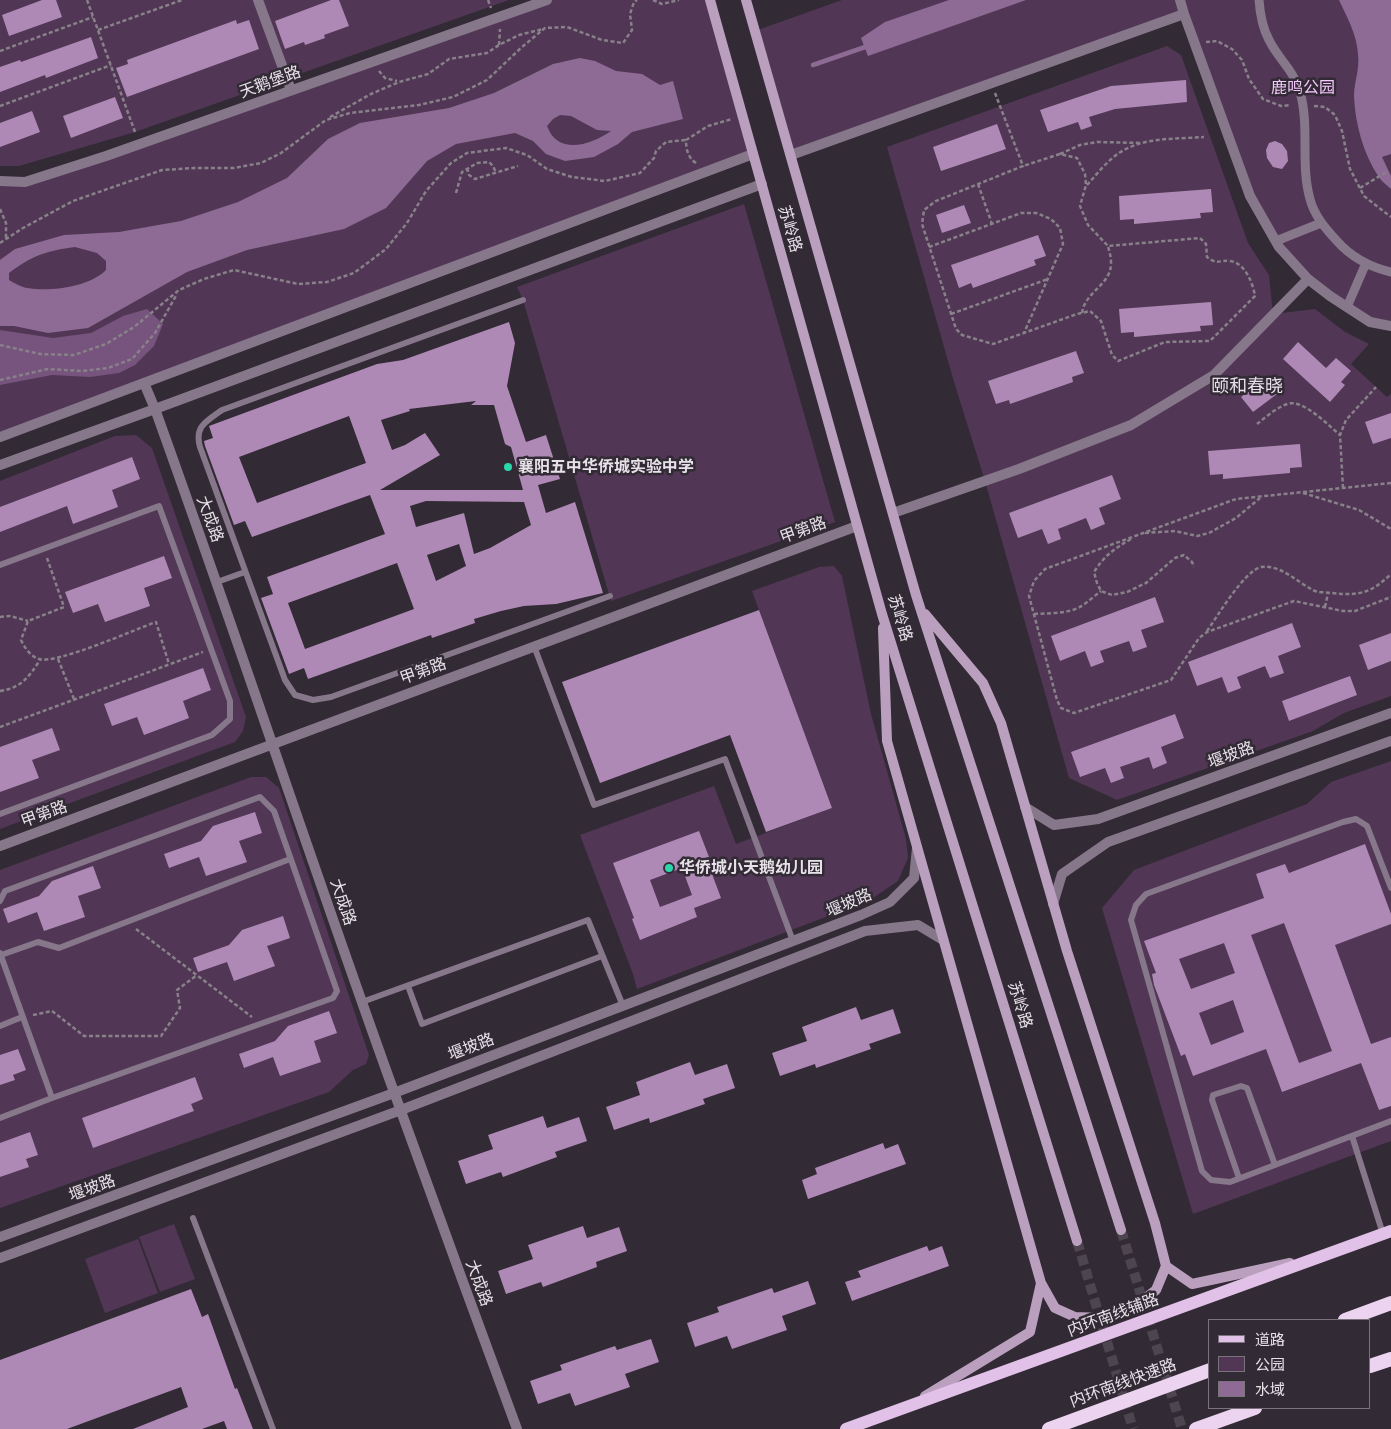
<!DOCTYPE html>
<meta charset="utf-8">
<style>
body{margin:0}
#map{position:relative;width:1391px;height:1429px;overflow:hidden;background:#322a34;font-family:"Golos Text","Noto Sans SC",sans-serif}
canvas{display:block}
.legend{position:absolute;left:1208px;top:1319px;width:162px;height:90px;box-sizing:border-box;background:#322a34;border:1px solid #7a737c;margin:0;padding:6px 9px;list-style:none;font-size:15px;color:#e7e1e8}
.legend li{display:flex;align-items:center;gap:10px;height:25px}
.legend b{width:25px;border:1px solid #7a737c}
</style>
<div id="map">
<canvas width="1391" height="1429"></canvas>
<ul class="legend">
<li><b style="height:6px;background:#e1c1e7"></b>道路</li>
<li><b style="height:14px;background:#513755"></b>公园</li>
<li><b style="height:14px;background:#8e6b95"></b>水域</li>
</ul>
</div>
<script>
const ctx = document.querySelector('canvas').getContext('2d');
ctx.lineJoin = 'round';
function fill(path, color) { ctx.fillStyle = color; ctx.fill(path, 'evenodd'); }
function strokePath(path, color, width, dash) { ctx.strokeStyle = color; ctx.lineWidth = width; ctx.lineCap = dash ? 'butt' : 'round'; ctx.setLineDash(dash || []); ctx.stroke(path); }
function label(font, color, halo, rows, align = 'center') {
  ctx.font = font + ' "Golos Text","Noto Sans SC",sans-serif'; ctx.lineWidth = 5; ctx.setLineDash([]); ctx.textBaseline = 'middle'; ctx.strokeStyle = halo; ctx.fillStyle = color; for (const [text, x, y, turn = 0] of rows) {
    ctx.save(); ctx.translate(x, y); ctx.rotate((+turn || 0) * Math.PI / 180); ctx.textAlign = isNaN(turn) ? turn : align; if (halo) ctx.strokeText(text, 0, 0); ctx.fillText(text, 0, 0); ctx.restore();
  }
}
fill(new Path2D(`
 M0,0H509L135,132L19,166H0Z
 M547,0H710L753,154L0,437V181L25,182Z
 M842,0H1391V326L1370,322L1330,296L1279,247L1250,196L1184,14L791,155L755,31Z
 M1167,46L1181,55L1248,243L1269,275L1273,314L1315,309L1345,332L1369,344L1351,364L1387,397L1391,394V696L1344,713L1313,731L1117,800L1069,778L985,481L954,382L887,147Z
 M744,204L835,522L611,601L523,300L517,287Z
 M136,435L152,448L246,717L243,731L235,742L0,829V481L115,436Z
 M834,566L842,576L871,714L906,839L908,858L898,881L870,900L637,989L633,974L580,835L714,786L736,844L832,808L752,591L819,567Z
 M1391,761V1141L1193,1214L1102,908L1134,870L1307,804L1331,782Z
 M251,777H266L279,788L369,1055L366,1064L353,1070L329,1092L0,1208V870Z
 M174,1224L195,1279L160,1292L139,1237Z
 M138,1239L158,1293L105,1313L85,1259Z`), '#513755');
fill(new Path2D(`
 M147,309L163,324L154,346L135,365L119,373L90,377L52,375L0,385V330L53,338L91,333L123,316Z`), '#76547d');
fill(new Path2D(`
 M949,0H1026L868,56L861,38L885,22Z
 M1339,0H1391V154L1382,157L1391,176V189C1387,185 1381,181 1378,176C1363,153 1355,123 1354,96C1354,82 1360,69 1358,54C1357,35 1347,17 1339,0Z
 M580,58L595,61L616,71L642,74L660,85L673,81L683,119L632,132L618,144L594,157L565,161L546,154L533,141L515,133L456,144L427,161L386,208L344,229L247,250L187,272L88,328L48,333L14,326H0V260L15,249L64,235L119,232L181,221L238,202L287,178L328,139L360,123L449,108L494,93L553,64ZM560,115L571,116L597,130L611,131C591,145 558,156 547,126L553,119ZM75,247L97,253L106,261V270C89,287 50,292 27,288C21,287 14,283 9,280V273C33,255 46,251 75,247Z`), '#8e6b95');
strokePath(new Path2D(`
 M813,65L868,46`), '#8e6b95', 4.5);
fill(new Path2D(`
 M42,0H56L62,17L9,36L2,15Z
 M331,0H339L349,26L324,35L325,38L305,45L304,42L285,49L275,21Z
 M236,20L237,24L249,20L259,49L127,97L116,68L128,64L127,60Z
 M91,37L98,58L46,78L45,75L0,92V67L20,60L21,62Z
 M1186,80L1187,102L1115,109L1089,117L1092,126L1081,130L1078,122L1048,132L1040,110L1111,86Z
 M115,97L123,118L71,138L63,116Z
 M32,111L40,132L0,147V123Z
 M997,124L1006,149L941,171L933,147Z
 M1275,141L1282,144L1287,151L1288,161L1282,169L1273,167L1267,158L1266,150L1269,143Z
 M1211,189L1213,212L1200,213L1201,218L1134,224V219L1120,220L1119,196Z
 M964,205L971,223L942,233L936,215Z
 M1038,235L1046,256L1034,260L1036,265L973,288L971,283L959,288L951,265Z
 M1211,302L1213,325L1200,326L1201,331L1134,337V332L1121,333L1119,309Z
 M509,322L515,343L507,386L526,442L546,435L560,479L538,485L546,513L575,502L603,593L556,604L524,606L501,611L474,619L475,623L432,638L431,635L308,679L304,668L289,674L261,598L273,594L267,577L385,534L370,495L252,537L245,521L234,525L205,446L204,441L213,438L209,426L377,364L403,360ZM476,401L471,405H494L505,444L511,447L523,490H380L440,455L425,433L405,445L392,450L381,420L410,411L409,409ZM349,416L366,463L257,503L239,457ZM426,501L524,502L531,525L490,548L474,554L464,513L416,527L410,506ZM459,544L466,566L436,581L427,555ZM397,563L414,609L305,649L288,603Z
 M1298,342L1326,368L1336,358L1351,371L1341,382L1345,385L1330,402L1283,359Z
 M1076,351L1084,373L1072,377L1073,382L1010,404L1009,400L996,404L988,381Z
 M1265,378L1277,394L1253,412L1241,397Z
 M1391,413V438L1373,444L1365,422Z
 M1300,444L1302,467L1290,468V473L1223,479V474L1210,475L1208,451Z
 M132,457L140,479L112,490L118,507L73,524L67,506L0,532V507Z
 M1112,475L1121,499L1099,508L1105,524L1091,530L1086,518L1058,529L1061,539L1048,544L1042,529L1018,538L1009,513Z
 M164,556L172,578L144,588L150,606L105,622L98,604L73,613L65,592Z
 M1155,597L1164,622L1141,630L1147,647L1133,652L1129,641L1100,651L1104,662L1091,667L1085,651L1060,661L1051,636Z
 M759,610L832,808L766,832L730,735L600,783L562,682Z
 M1292,623L1301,647L1278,656L1284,673L1270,678L1265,666L1237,677L1241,688L1228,693L1222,677L1197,686L1188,662Z
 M1391,633V661L1368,670L1359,645Z
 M203,668L211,690L183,701L189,718L144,735L137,717L112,726L104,704Z
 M1350,676L1357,695L1289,721L1282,701Z
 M1175,714L1184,738L1161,747L1167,763L1153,769L1149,757L1120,767L1124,778L1111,783L1105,768L1080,777L1071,752Z
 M52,728L60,750L32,760L39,778L0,792V747Z
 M255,812L262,833L239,841L247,862L206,876L199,857L169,868L164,854L201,841L213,826Z
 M699,831L709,857L706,858L721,898L694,908L697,917L640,940L632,919L634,918L613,863ZM682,868L692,895L660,907L650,880Z
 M1365,844L1391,914V924L1335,945L1371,1044L1391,1037V1106L1379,1110L1361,1063L1282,1092L1266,1049L1193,1076L1185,1054L1181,1056L1154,985L1152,974L1156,973L1144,941L1264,898L1256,874L1285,864L1289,873ZM1284,923L1332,1051L1299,1063L1251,935ZM1224,943L1235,973L1191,989L1179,959ZM1233,1000L1244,1032L1211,1045L1199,1013Z
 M93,866L101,888L78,896L85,917L44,931L37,912L8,923L3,909L39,896L52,881Z
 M283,916L290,938L267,946L275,966L234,981L227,962L198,972L193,958L229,945L242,930Z
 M856,1007L861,1020L893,1009L901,1033L869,1044L871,1049L816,1068L815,1064L780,1076L772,1053L807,1041L802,1027Z
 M329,1011L337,1033L314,1041L321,1062L280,1076L273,1057L244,1068L239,1054L275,1041L288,1026Z
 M18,1049L26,1070L13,1075L15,1080L0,1085V1055Z
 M690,1062L695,1075L727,1064L735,1088L703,1099L705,1104L650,1123L649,1118L614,1130L606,1107L640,1095L636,1082Z
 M195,1077L203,1099L191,1104L194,1111L93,1148L82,1118Z
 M543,1116L547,1128L579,1117L587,1141L555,1152L557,1157L503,1177L501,1172L466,1184L458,1161L493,1149L488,1135Z
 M30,1132L38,1155L26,1159L29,1167L0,1177V1143Z
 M883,1143L885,1149L898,1144L906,1164L808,1199L802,1180L817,1174L815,1168Z
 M583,1226L587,1238L619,1227L627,1251L596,1262L597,1267L543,1287L541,1282L506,1294L498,1271L533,1259L528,1245Z
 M927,1246L929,1251L942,1246L949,1266L852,1301L845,1282L861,1277L858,1271Z
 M808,1281L816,1304L782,1316L787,1330L732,1349L727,1336L695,1347L687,1323L719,1312L717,1307L772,1288L774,1293Z
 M191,1289L202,1317L208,1314L235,1389L237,1388L253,1429H227L224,1421L202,1429H133L188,1407L181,1387L67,1429H0V1360Z
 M651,1339L659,1362L625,1374L630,1387L575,1406L570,1393L538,1404L530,1381L562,1370L560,1365L615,1346L617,1350Z`), '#ae89b5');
strokePath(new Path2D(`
 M1121,1230L1182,1429
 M1077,1241L1133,1429`), '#4d454f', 10, [10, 5]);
strokePath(new Path2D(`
 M87,0L135,132
 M488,0L491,8
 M653,0L662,4L679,0
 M98,30L182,0
 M1206,42L1217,41L1232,49L1242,60L1249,79L1263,99L1281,106L1291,105
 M499,45L500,29
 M0,51L93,17
 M379,71L385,78L397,81
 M995,93L1023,166L936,201L924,210L922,224L956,329L962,335L993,344L1077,314L1090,311L1101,321L1112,355L1118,361L1165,342L1210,341L1255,296C1253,283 1245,263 1230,261C1219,260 1217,265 1207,257L1206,244L1200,238L1108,246L1088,225L1080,206L1086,185L1085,174L1077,158L1060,154L1023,166
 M0,106L111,65
 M1314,106L1325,107L1335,115L1342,131L1350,169L1364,196L1391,217
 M330,117L371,94L399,82L428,74L449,59L487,53L499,45L519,35L543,29
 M1060,154L1080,145L1097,142L1142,143
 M696,163C688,158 686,149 686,140L708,126L732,119
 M467,168L469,175L475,179L518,166
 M978,184L992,224
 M1087,185C1098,173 1109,158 1124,150C1147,137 1179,139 1204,137
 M1360,188L1388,171
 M456,193L462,172L477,163L489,162L493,166L496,173
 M0,209L6,223V240
 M0,243L23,228L73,201L162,170L195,168H234L261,163L281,153L326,120L350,113L419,105L453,97L487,80L522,47L545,28L567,27L602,40L623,43L632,30L630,14L634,2L637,0
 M929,247L1021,213H1036L1051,219L1060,228L1063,244L1024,333
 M1082,313C1085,291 1112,285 1111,262C1111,256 1109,251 1108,246
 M951,314L1048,279
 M0,345L40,354L74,355L106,344L134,327L179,290L204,279L234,270L298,284L327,282L354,273L386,249L407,223L426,191L451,163L467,153L506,148L527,155L547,169L572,177L605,181L640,173L654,158L656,151L666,142L686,140
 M0,380L48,369L82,371L108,368L132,359L155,333L177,294
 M1257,424C1266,417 1276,408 1287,404C1302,398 1328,425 1340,435
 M1391,483L1236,499L1045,569L1034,581L1029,596L1057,700L1061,708L1074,713L1171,680L1199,638L1207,632L1294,601L1343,611H1355L1391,597
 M1343,488L1340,435L1346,420L1376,387
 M1303,493L1359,510L1391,529
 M1145,533L1175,531L1197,536L1209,533L1236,518L1260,498
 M1131,539C1115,548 1104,556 1094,572L1097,583L1101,591L1112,595L1127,592L1146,583L1175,558L1184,555L1192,562L1194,567
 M47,558L64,607L28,621L21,640C25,648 30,656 39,659C55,665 136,629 156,622L169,664
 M1325,607L1328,593
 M1034,614C1049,613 1064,614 1078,608C1086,604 1094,596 1101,591
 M0,617L10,616L28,621
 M1207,631C1217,617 1244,571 1261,567C1280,564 1297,582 1313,590C1318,593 1326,592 1332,593C1360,596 1371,593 1391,574
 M58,659L74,699
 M0,691C21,688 29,677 40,660
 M0,727L203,652
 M136,929L252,1017
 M33,1015L52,1011L84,1036H161L180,1008L177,990L197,975`), '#888189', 2.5, [4, 2.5]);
strokePath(new Path2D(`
 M523,300L222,410C207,421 194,426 200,447L285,680L295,695L313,700L331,697L610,596
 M0,565L159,506L230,701V719L212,735L0,814
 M217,582L245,572
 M534,646L594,805L725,759L793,941
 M1391,888L1367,826L1356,819L1343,822L1146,894L1136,905L1131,920L1202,1171L1211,1180L1230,1182L1391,1121
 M0,901L5,891L260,797L274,811L337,991L333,998L52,1098L0,953
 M1,955L38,942L59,948L290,859
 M408,986L422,1024L602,956
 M362,1002L588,920L623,1006
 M0,1026L22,1017
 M0,1118L52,1098
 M1352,1136L1383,1234
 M1239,1178L1212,1100L1213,1095L1241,1086L1247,1088L1275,1165
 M193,1218L273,1429`), '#87778a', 6);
strokePath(new Path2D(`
 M1259,0C1260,14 1262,27 1269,40C1279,60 1293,69 1300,92C1310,127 1300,164 1310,199C1314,215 1325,228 1336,240C1351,257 1369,267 1391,272
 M1276,241L1321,223
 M1347,307L1366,263`), '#87778a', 9);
strokePath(new Path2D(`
 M258,0L291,90
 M1180,0L1184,14
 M791,155L1184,14L1250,196L1279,247L1308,279L1330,296L1370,322L1391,326
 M0,181L25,182L106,156L547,0
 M144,383L155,409C237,636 312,865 394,1092C434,1204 476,1317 517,1429
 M893,513L1019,469L1131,425L1214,375L1308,279
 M1025,807L1054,825L1098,819L1391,713
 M0,846L857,526
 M1053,904L1062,874L1108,842L1391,741
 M0,1237L394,1093L861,915L890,902L914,878L917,848
 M0,1258L401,1110L865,931L918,925L943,940`), '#87778a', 10);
strokePath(new Path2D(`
 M0,437L753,154
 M0,465L155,409L762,184`), '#87778a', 10);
strokePath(new Path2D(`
 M710,0L882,614L1077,1241
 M746,0L916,595L1121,1230
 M925,614L983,683L1001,723L1067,951L1155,1223L1166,1266L1192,1284L1290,1263
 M883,628L887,741L1041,1283L1030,1332L925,1396
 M1041,1283L1055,1308L1075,1317L1105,1318L1134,1307L1156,1290L1166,1266`), '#baa0be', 10);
strokePath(new Path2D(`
 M846,1429L1391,1231`), '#e1c1e7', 12);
strokePath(new Path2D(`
 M1345,1320L1391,1303
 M1370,1366L1391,1359
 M1049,1429L1210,1370
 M1196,1429L1255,1408`), '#ecd4f0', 14);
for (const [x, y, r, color] of [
 [508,467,5,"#2dd5ab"],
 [669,868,5,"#2dd5ab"]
]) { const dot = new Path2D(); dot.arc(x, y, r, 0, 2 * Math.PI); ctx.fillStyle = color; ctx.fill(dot); strokePath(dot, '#322a34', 2); }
label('16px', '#e7e1e8', '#322a34', [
 ["天鹅堡路",270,82,-20],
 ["苏岭路",790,229,74],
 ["大成路",210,519,70],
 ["甲第路",803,530,-20],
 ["苏岭路",900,618,73],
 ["甲第路",423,671,-20],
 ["堰坡路",1231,755,-20],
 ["甲第路",44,814,-20],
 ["大成路",343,902,71],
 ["堰坡路",849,903,-23],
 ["苏岭路",1020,1005,73],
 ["堰坡路",471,1047,-21],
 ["堰坡路",92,1188,-20],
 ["大成路",479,1283,70],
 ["内环南线辅路",1113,1315,-20],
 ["内环南线快速路",1123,1383,-20]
]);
label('16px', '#f4c8fc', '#322a34', [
 ["鹿鸣公园",1303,88]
]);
label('bold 16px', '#e7e1e8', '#322a34', [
 ["襄阳五中华侨城实验中学",518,467],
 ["华侨城小天鹅幼儿园",679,868]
], 'left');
label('18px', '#e7e1e8', '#322a34', [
 ["颐和春晓",1247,386]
]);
</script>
